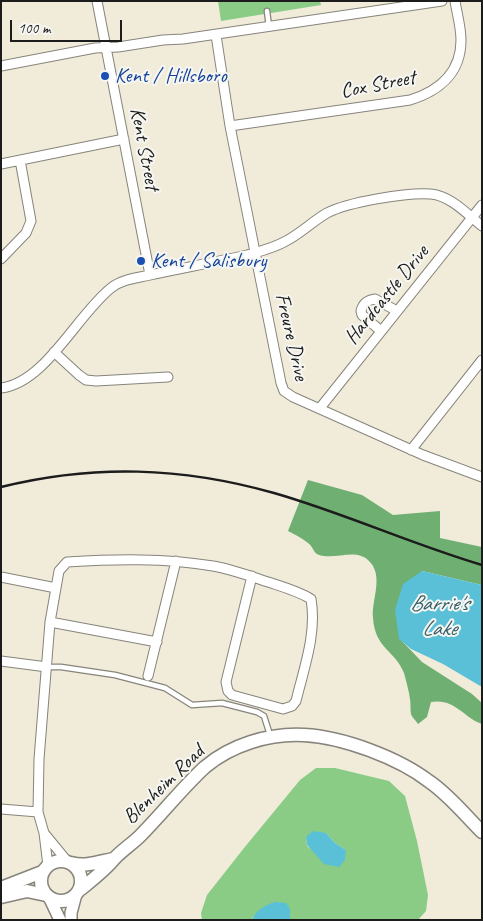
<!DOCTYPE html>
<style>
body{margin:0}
#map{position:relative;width:483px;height:921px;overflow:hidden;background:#f1ebda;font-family:Caveat,sans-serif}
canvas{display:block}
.frame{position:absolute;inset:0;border:2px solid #1c1c1c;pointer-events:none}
.scale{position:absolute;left:10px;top:20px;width:112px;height:22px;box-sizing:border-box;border:2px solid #1c1c1c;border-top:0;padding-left:6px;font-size:15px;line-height:18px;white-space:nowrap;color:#1c1c1c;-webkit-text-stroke:4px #f6f6f2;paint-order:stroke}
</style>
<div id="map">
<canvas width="483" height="921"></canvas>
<div class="frame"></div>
<div class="scale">100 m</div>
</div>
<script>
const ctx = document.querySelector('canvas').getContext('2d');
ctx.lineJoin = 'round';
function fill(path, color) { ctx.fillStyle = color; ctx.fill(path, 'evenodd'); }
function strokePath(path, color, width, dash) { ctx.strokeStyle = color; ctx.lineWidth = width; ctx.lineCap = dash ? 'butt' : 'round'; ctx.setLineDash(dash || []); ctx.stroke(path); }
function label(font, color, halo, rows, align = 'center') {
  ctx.font = font + ' Caveat,sans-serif'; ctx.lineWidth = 4; ctx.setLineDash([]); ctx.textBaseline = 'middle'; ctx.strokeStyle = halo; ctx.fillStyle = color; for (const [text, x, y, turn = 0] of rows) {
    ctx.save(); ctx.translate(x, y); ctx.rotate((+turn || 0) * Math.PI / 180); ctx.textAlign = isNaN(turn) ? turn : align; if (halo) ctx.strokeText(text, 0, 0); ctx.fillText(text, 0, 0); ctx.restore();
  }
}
fill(new Path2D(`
 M218,1H320L321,5L221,21Z
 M316,768H335L389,781L405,796L417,841L428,895L426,911L418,920H290V909L253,917L252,920H202L201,913L207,895L244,848L300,780ZM326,833L335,843L346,850L313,851L307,846L306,837Z`), '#8acc85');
fill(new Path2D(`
 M308,480L362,495L393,515L440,511V538L482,547V585L422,571L400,639L422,662L472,694L482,703V724C464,718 455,698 431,702L427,717L418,724C416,721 412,717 411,714C410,710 411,704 410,699C409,691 406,681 404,673C395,650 375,649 373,618C371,600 385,575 368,560C356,549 339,558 324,556C312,555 315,548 308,543C302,538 294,534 288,531Z`), '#6fb072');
fill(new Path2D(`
 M422,571L482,585V687L443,664L411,649L399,639L395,610L403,584Z
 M313,831L326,833L335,843L346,850L345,860L339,867L324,864L307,845L306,837Z
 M275,902L286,903L290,909V920H252C256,910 265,905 275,902Z`), '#59c0d7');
const service = new Path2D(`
 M267,11L269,27
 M47,667H61L115,675L165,688L192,705L222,703L257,712L264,716L270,735`);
const minor = new Path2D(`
 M97,1L150,275
 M216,35L230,126L281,383L284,391L293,397L423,455L482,477
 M1,66L95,48L118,47L163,40L183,39L442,1
 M230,126L410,100C439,91 461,73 461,40C461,27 457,14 455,1
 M1,164L124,139
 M1,259L26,233L31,221L20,160
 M381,331L362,315L361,311C363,303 367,300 375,299L397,311
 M54,352L79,375L86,380L96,381L168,377
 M1,388C45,383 77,315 111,288C122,279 137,278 150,275C183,268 215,262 247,255C261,251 274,248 286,241C301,233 313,221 327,213C348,202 408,192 431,194C451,196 467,214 482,226
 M320,408L482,205
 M411,450L482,360
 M1,577L56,588
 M50,622L157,642
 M1,661L47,667
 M148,676L176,561
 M1,809L38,812L44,833L48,866
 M38,812L39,759L50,622L59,571L67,562C116,559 164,558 213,566C231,569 250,576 268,582C283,587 298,591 311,599C317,633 304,668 296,701L292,706L283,709L232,695L228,691L226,682L252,576
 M44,833L67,861`);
const tertiary = new Path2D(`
 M50,899L60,920
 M71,920V913L76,894`);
const secondary = new Path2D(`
 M41 881a20 20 0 1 1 40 0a20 20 0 1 1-40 0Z
 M71,863C86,867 98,862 113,859
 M1,888L42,872
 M81,889C92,880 105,870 114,859C122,850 132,844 140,836C162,814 182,788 205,767C231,745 269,733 304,735C343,737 399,758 430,782C450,796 465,815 482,832
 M1,897L27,891L46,895`);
strokePath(service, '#86847b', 7);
strokePath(minor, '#86847b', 11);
strokePath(tertiary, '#86847b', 14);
strokePath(secondary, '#86847b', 15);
strokePath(service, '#fff', 4.5);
strokePath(minor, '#fff', 9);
strokePath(tertiary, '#fff', 11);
strokePath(secondary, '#fff', 12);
strokePath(new Path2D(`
 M1,487C94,464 182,467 274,493C344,513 411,544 482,565`), '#1c1c1c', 2.5);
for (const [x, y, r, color] of [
 [105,76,5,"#1a4fb4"],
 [141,261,5,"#1a4fb4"]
]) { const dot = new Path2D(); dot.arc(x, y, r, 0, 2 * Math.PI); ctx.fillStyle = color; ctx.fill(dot); strokePath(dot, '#f6f6f2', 2); }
label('21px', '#164399', '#f6f6f2', [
 ["Kent / Hillsboro",115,76],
 ["Kent / Salisbury",151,261]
], 'left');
label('21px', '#1c1c1c', '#f6f6f2', [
 ["Cox Street",378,85,-11],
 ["Kent Street",144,149,79],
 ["Hardcastle Drive",387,295,-51],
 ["Freure Drive",291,337,77],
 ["Blenheim Road",164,785,-44]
]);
label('italic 22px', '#345e67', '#f6f6f2', [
 ["Barrie's",439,604],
 ["Lake",439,629]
]);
</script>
